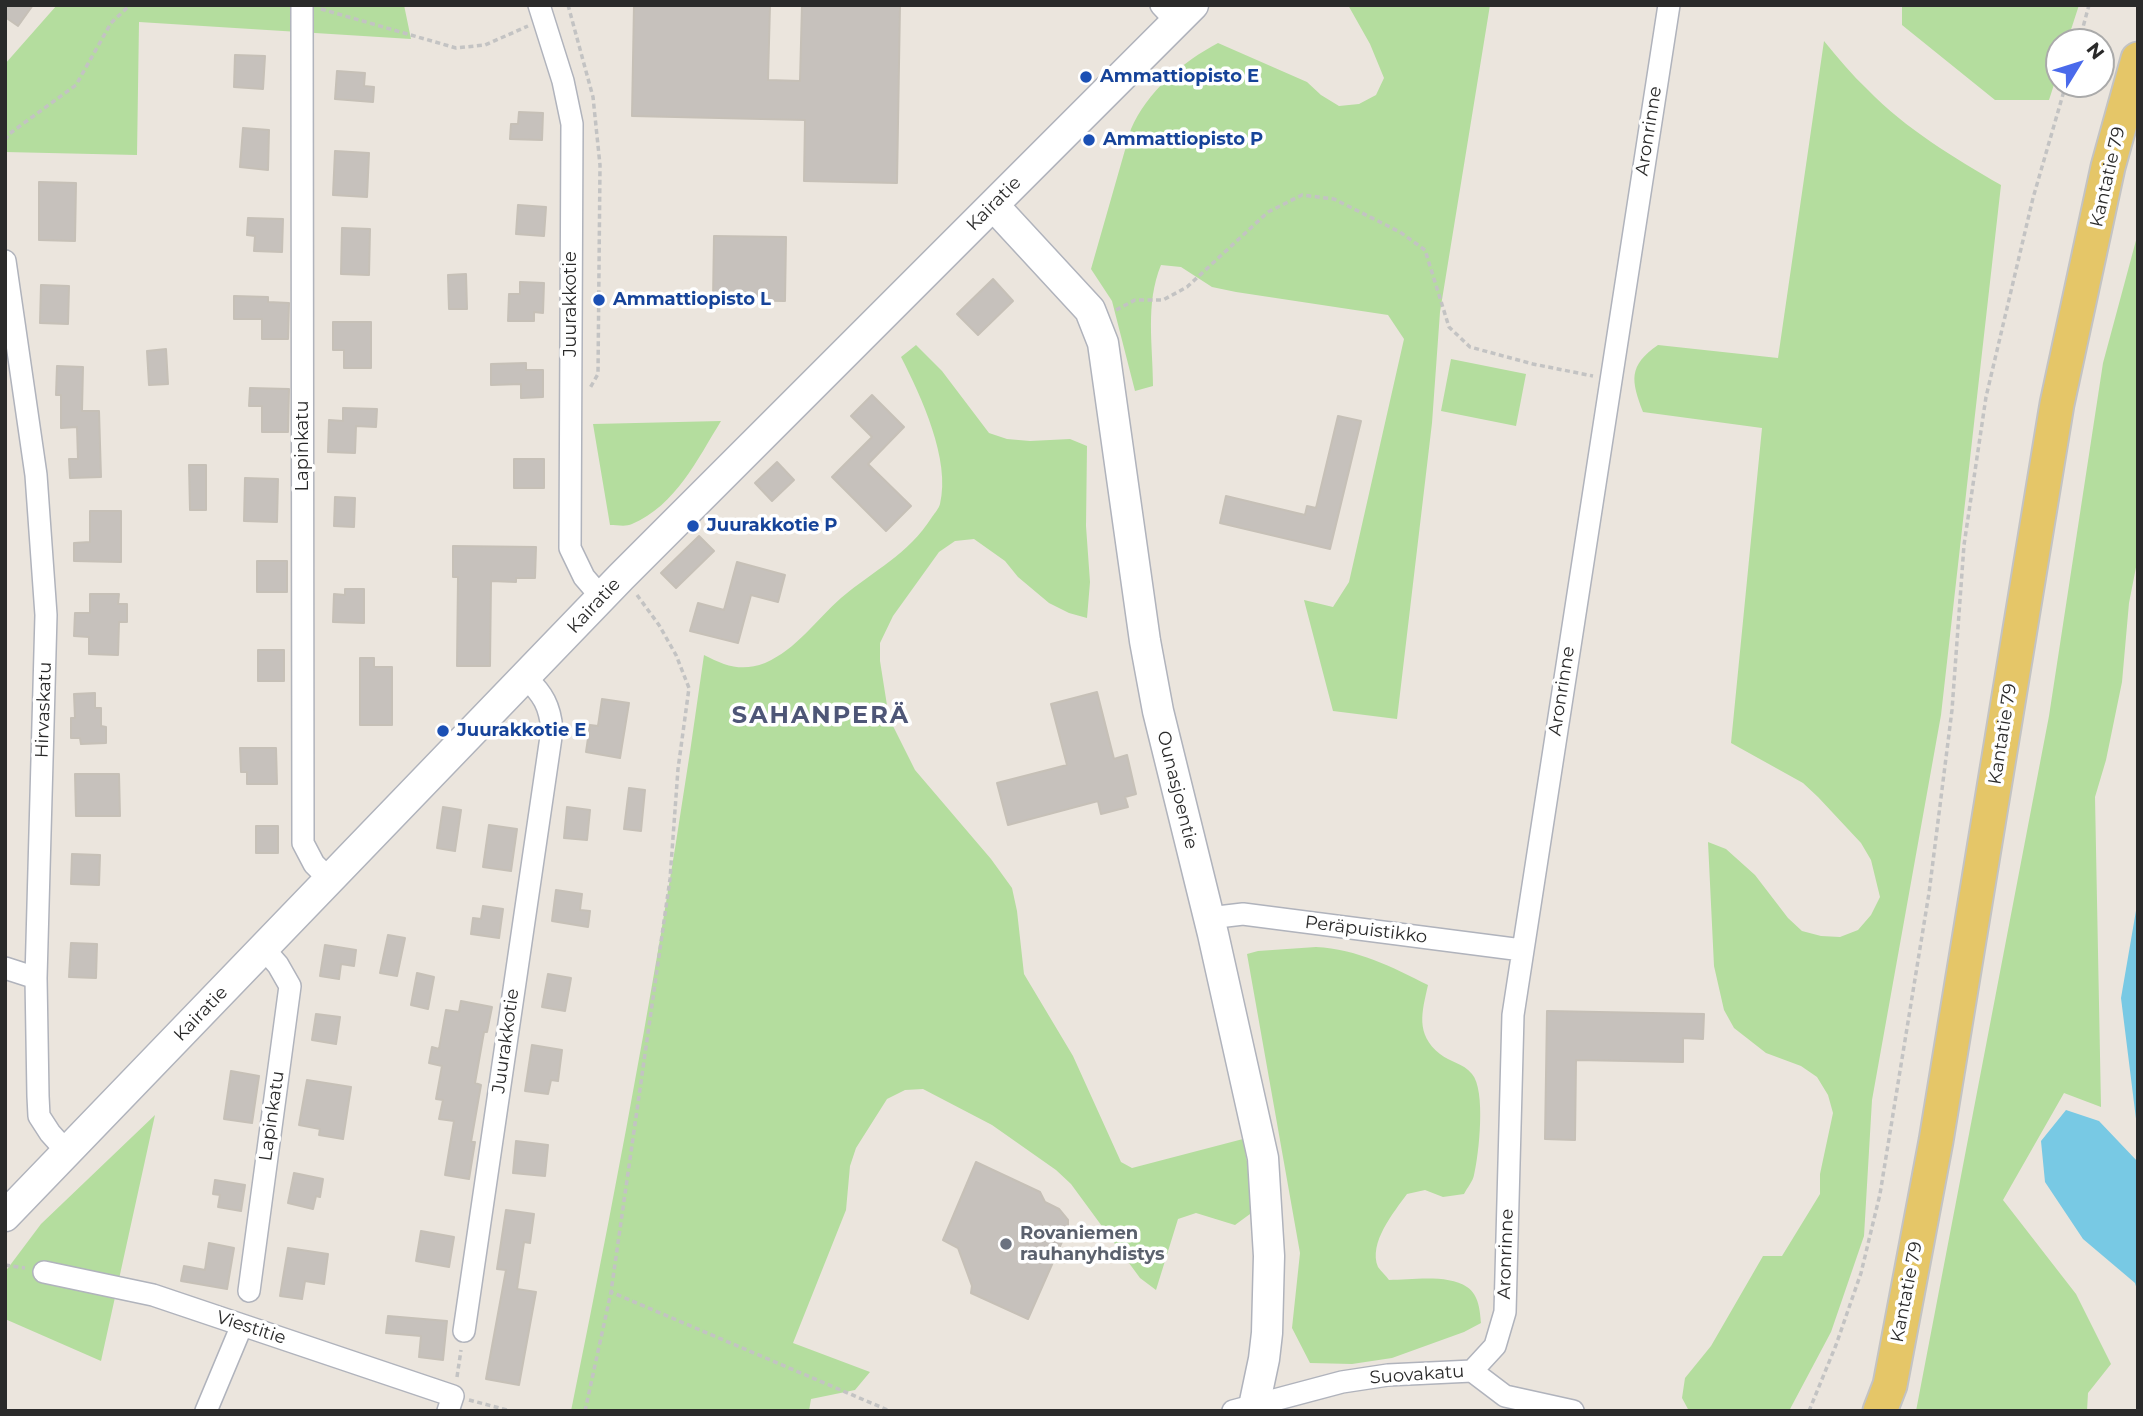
<!DOCTYPE html>
<meta charset="utf-8">
<style>
body{margin:0}
#map{position:relative;width:2143px;height:1416px;overflow:hidden;background:#ebe5dd;font-family:Montserrat,sans-serif}
canvas{display:block}
.frame{position:absolute;inset:0;border:7px solid #2a2a2a;pointer-events:none}
.north{position:absolute;left:2045px;top:28px;width:70px;height:70px;box-sizing:border-box;background:#fff;border:2px solid #aaa;border-radius:50%;rotate:52deg;font-size:19px;font-weight:700;line-height:28px;text-align:center;color:#2a2a2a}
.north::after{content:'';display:block;margin:auto;width:24px;height:32px;background:#4a6aeb;clip-path:polygon(50% 0,100% 100%,50% 72%,0 100%)}
</style>
<div id="map">
<canvas width="2143" height="1416"></canvas>
<div class="frame"></div>
<div class="north">N</div>
</div>
<script>
const ctx = document.querySelector('canvas').getContext('2d');
ctx.lineJoin = 'round';
function fill(path, color) { ctx.fillStyle = color; ctx.fill(path, 'evenodd'); }
function strokePath(path, color, width, dash) { ctx.strokeStyle = color; ctx.lineWidth = width; ctx.lineCap = dash ? 'butt' : 'round'; ctx.setLineDash(dash || []); ctx.stroke(path); }
function label(font, color, halo, rows, align = 'center') {
  ctx.font = font + ' Montserrat,sans-serif'; ctx.lineWidth = 7; ctx.setLineDash([]); ctx.textBaseline = 'middle'; ctx.strokeStyle = halo; ctx.fillStyle = color; for (const [text, x, y, turn = 0] of rows) {
    ctx.save(); ctx.translate(x, y); ctx.rotate((+turn || 0) * Math.PI / 180); ctx.textAlign = isNaN(turn) ? turn : align; if (halo) ctx.strokeText(text, 0, 0); ctx.fillText(text, 0, 0); ctx.restore();
  }
}
fill(new Path2D(`
 M57,5H404L411,39L139,22L137,155L5,152V64Z
 M1348,5H1490L1440,312L1432,423L1397,719L1333,711L1304,600L1333,607L1349,582L1404,339L1388,315L1236,292L1212,287L1181,267L1161,265C1145,304 1153,345 1153,386L1135,391L1112,301L1091,269L1131,129C1147,92 1182,62 1218,43L1307,82L1321,95L1339,106L1359,104L1376,95L1384,78L1370,44Z
 M1902,5H2079L2067,42H2059V69L2049,100H1995L1902,25Z
 M1824,41C1838,58 1852,75 1868,90C1906,129 1954,158 2001,185L1941,715L1872,1100L1864,1236L1831,1332L1789,1411H1689L1682,1398L1685,1378L1711,1346L1763,1256H1782L1820,1194V1174L1833,1113L1828,1095L1817,1077L1801,1066L1766,1053L1734,1028L1724,1010L1714,966L1708,842L1726,849L1755,875L1788,918L1802,931L1821,936L1840,937L1858,930L1871,915L1880,897L1871,860L1861,843L1818,797L1803,783L1731,743L1762,428L1643,412C1631,380 1628,366 1658,345L1778,358Z
 M2138,233V557L2129,603L2122,682L2106,760L2095,797L2101,1107L2064,1093L2003,1200L2076,1294L2111,1364L2088,1393L2087,1411H1916L2049,716L2103,363Z
 M916,345L942,371L989,433L1007,439L1030,441L1070,439L1087,446L1086,526L1090,582L1087,618L1069,613L1049,603L1018,577L1005,561L974,539L955,541L939,552L893,616L880,643V661L889,718L915,770L991,859L1012,888L1017,911L1024,974L1073,1056L1121,1162L1132,1168L1243,1139L1253,1195L1250,1214L1235,1225L1196,1213L1178,1219L1156,1290L1140,1278L1071,1184L1056,1170L992,1125L923,1089L905,1090L887,1099L856,1148L850,1166L846,1210L793,1343L870,1372L855,1390L811,1399L809,1411H571C622,1160 669,908 704,655C725,666 742,672 765,663C797,649 816,620 841,598C874,570 908,555 932,517C935,513 939,508 940,504C951,460 921,396 901,357Z
 M1451,359L1526,374L1516,426L1441,411Z
 M721,421C697,460 676,505 632,524C626,527 617,525 610,525L593,424Z
 M1316,947C1357,949 1392,967 1428,985C1422,1012 1415,1034 1440,1054C1450,1062 1463,1063 1472,1074C1486,1090 1479,1154 1474,1175C1473,1181 1467,1188 1464,1194L1443,1197L1425,1190L1407,1194C1394,1212 1368,1243 1378,1267C1381,1271 1386,1276 1389,1280C1412,1280 1447,1274 1467,1287C1479,1295 1480,1311 1481,1323L1464,1332L1392,1358L1352,1364L1310,1363L1292,1328L1300,1253L1247,954L1258,951Z
 M155,1115L101,1361L5,1319V1272L41,1224Z`), '#b4dd9e');
fill(new Path2D(`
 M2138,899V1135L2121,998Z
 M2066,1110L2099,1121L2138,1162V1293L2135,1283L2083,1239L2045,1182L2041,1141Z`), '#78c9e4');
const building = new Path2D(`
 M5,5H33L18,26L5,17Z
 M634,5H770L768,80L800,81L802,5H900L897,183L804,181L805,120L632,116Z
 M235,55L265,56L263,89L234,87Z
 M337,71L365,73L364,86L374,87L373,102L335,99Z
 M519,112L543,113L542,140L510,139L511,124H518Z
 M243,128L269,130L268,170L240,167Z
 M335,151L369,153L367,197L333,195Z
 M39,182L76,183L75,241L39,240Z
 M518,205L546,207L544,236L516,234Z
 M248,218L283,219L282,252L254,251L255,236L247,235Z
 M342,228L370,229L369,275L341,274Z
 M714,236L786,237L785,301L713,300Z
 M466,274L467,309H449L448,275Z
 M993,279L1013,301L978,335L957,314Z
 M520,282L544,283L543,313L534,312V321H508L509,294H520Z
 M41,285L69,286L68,324L40,323Z
 M234,296L268,297V302L289,303L288,339H262V319H234Z
 M333,322H371V368H344V350H333Z
 M166,349L168,384L149,385L147,351Z
 M526,363V370H543V397L521,398V384L491,385V364Z
 M57,366L83,367L82,411H99L101,477L70,478L69,459H78L77,427L61,428V395H56Z
 M250,388L289,389L288,432H262V406H249Z
 M872,395L904,427L868,464L911,506L886,531L832,477L872,437L851,416Z
 M343,408L377,409L376,427L356,426L355,453L328,452L329,420L343,421Z
 M1338,416L1361,421L1330,549L1220,523L1226,496L1305,515L1307,506L1316,508Z
 M514,459H544V488H514Z
 M777,462L794,480L772,501L755,483Z
 M189,465H206V510H190Z
 M245,478L278,479L277,522L244,521Z
 M335,497L355,498L354,527L334,526Z
 M90,511H121V562L74,561V543L90,542Z
 M699,536L714,551L676,588L661,573Z
 M453,546L536,547L535,578H516V582L491,581L490,666H457L458,577H453Z
 M257,561H287V592H257Z
 M737,562L785,575L778,602L751,595L738,643L690,631L698,603L724,610Z
 M345,589H364V623L333,622L334,594L345,595Z
 M90,594H119L118,604H127V622H119L118,655L89,654V637L74,636L75,613H90Z
 M258,650H284V681H258Z
 M360,658H374V667H392V725H360Z
 M1097,692L1114,759L1127,755L1136,794L1125,797L1128,807L1101,814L1098,801L1008,825L997,783L1067,765L1051,704Z
 M95,693V708H101V726L106,727V743L81,744L80,738H71V718H75L74,694Z
 M602,699L629,703L620,758L586,752L590,725L598,726Z
 M240,748H276L277,784H247V772H241Z
 M75,774H119L120,816H76Z
 M629,788L645,790L641,831L624,829Z
 M443,807L461,810L455,851L437,848Z
 M567,807L590,810L587,840L564,838Z
 M489,825L517,829L511,871L483,867Z
 M256,826H278V853H256Z
 M72,854L100,855L99,885L71,884Z
 M556,890L582,894L580,910L590,911L588,927L552,921Z
 M483,906L503,909L499,938L471,934L473,918L481,919Z
 M388,935L405,938L397,976L380,973Z
 M71,943L97,944L96,978L69,977Z
 M325,945L356,950L354,966L341,964L339,979L320,976Z
 M417,973L434,977L428,1009L411,1005Z
 M548,974L571,978L565,1011L542,1007Z
 M461,1001L492,1007L487,1032H484L475,1083L481,1085L471,1142H475L469,1179L445,1175L454,1121L439,1119L443,1100L436,1099L442,1066L429,1063L432,1047L439,1049L446,1010L459,1012Z
 M1547,1011L1704,1014L1703,1039L1683,1038V1062L1576,1060L1575,1140L1545,1139Z
 M316,1014L340,1017L336,1044L312,1040Z
 M532,1045L562,1050L558,1081L551,1080L548,1094L525,1091Z
 M231,1071L259,1076L252,1123L224,1119Z
 M307,1080L351,1087L343,1139L319,1135L320,1129L299,1125Z
 M516,1141L548,1145L545,1176L513,1173Z
 M976,1162L1040,1192L1045,1202L1059,1209L1068,1220V1228L1028,1319L971,1293L972,1286L958,1248L943,1240Z
 M294,1173L323,1179L320,1197L316,1196L313,1209L288,1203Z
 M215,1180L245,1185L241,1211L218,1207L220,1195L213,1194Z
 M506,1210L534,1214L530,1243L524,1242L517,1289L536,1292L519,1385L486,1379L506,1270L497,1269Z
 M421,1231L454,1237L449,1267L416,1261Z
 M209,1243L234,1248L227,1289L181,1281L184,1266L205,1270Z
 M288,1248L328,1254L324,1284L305,1281L302,1299L280,1296Z
 M388,1316L447,1321L443,1360L419,1357L421,1336L386,1333Z`);
fill(building, '#c6c1bc');
strokePath(building, '#c6c0b7', 2);
const street = new Path2D(`
 M302,5L303,843L314,864L329,879
 M539,5L563,81L572,124L570,548L584,577L602,598
 M1161,5L1176,21
 M5,261L36,475L46,615L36,978L38,1096L39,1116L50,1133L67,1152
 M1209,918L1243,914L1522,950
 M5,968L36,978
 M44,1272L153,1295L453,1396L448,1411
 M249,1291L290,986L278,965L264,949
 M464,1331L552,730C550,706 543,694 526,678
 M1472,1371L1495,1346L1505,1312L1513,1015L1669,5
 M206,1411L242,1325
 M1233,1411L1342,1382L1388,1375L1472,1371L1505,1396L1573,1411`);
const secondary = new Path2D(`
 M993,205L1090,310L1103,343L1145,641L1158,711L1213,934L1263,1158L1269,1256L1267,1333L1264,1359L1253,1411
 M5,1216L621,577L1193,5`);
const primary = new Path2D(`
 M1880,1411L1890,1385L1936,1141L2057,404L2108,167L2138,59`);
strokePath(street, '#b0b3bc', 24);
strokePath(secondary, '#b0b3bc', 33);
strokePath(primary, '#c3c3c3', 37);
strokePath(new Path2D(`
 M568,5L593,97L600,165L598,374L590,388
 M321,9L456,48L485,45L528,26
 M2079,42L2089,5
 M5,140L9,134L76,85L111,23L130,5
 M1116,310L1135,300H1163L1187,287L1268,212L1302,195L1334,199L1400,232L1425,250L1449,327L1470,347L1533,364L1593,376
 M637,595L659,625L676,655L689,688L678,769L670,879L611,1292L890,1411
 M5,1265L25,1268
 M457,1377L461,1350
 M469,1400L511,1411
 M585,1411L611,1292
 M1809,1411L1836,1345L1861,1273L1880,1194L1929,893L1952,710L1964,545L1986,397L2033,198L2066,84`), '#c3c3c3', 3.5, [5, 3.5]);
strokePath(street, '#fff', 21);
strokePath(secondary, '#fff', 30);
strokePath(primary, '#e5c668', 33);
for (const [x, y, r, color] of [
 [1086,77,7,"#1a4fb4"],
 [1089,140,7,"#1a4fb4"],
 [599,300,7,"#1a4fb4"],
 [693,526,7,"#1a4fb4"],
 [443,731,7,"#1a4fb4"],
 [1006,1244,7,"#6b7280"]
]) { const dot = new Path2D(); dot.arc(x, y, r, 0, 2 * Math.PI); ctx.fillStyle = color; ctx.fill(dot); strokePath(dot, '#fff', 2.5); }
label('bold 18px', '#164399', '#fff', [
 ["Ammattiopisto E",1100,77],
 ["Ammattiopisto P",1103,140],
 ["Ammattiopisto L",613,300],
 ["Juurakkotie P",707,526],
 ["Juurakkotie E",457,731]
], 'left');
label('18px', '#2a2a2a', '#fff', [
 ["Aronrinne",1649,131,-81],
 ["Kantatie 79",2108,177,-77],
 ["Kairatie",994,204,-45],
 ["Juurakkotie",571,304,-90],
 ["Lapinkatu",303,446,-90],
 ["Kairatie",594,606,-47],
 ["Aronrinne",1562,691,-81],
 ["Hirvaskatu",44,710,-88],
 ["Kantatie 79",2003,734,-81],
 ["Ounasjoentie",1177,790,76],
 ["Peräpuistikko",1366,930,7],
 ["Kairatie",201,1014,-46],
 ["Juurakkotie",506,1041,-82],
 ["Lapinkatu",272,1116,-82],
 ["Aronrinne",1506,1254,-88],
 ["Kantatie 79",1907,1292,-79],
 ["Viestitie",251,1328,18],
 ["Suovakatu",1417,1375,-4]
]);
label('bold 18px', '#5b616d', '#fff', [
 ["Rovaniemen",1020,1234],
 ["rauhanyhdistys",1020,1255]
], 'left');
ctx.letterSpacing = '2px';
label('bold 24px', '#4e5677', '#fff', [
 ["SAHANPERÄ",821,716]
]);
ctx.letterSpacing = '0px';
</script>
